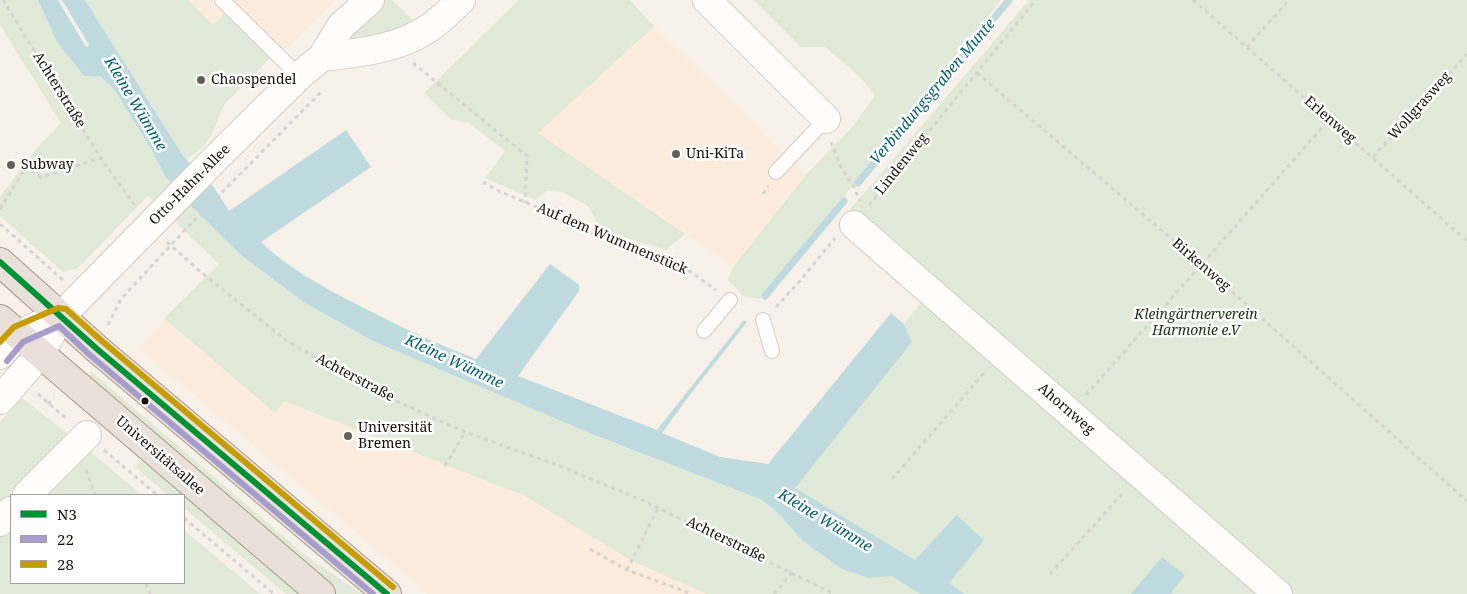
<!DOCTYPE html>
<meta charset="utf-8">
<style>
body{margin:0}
#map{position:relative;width:1467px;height:594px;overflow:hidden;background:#f8f1ea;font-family:"Noto Serif",serif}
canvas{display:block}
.legend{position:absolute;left:10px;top:494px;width:175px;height:90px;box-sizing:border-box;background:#fff;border:1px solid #a29f9c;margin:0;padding:6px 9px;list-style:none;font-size:15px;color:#160f08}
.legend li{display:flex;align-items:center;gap:10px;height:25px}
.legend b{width:25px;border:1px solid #a29f9c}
</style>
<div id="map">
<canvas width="1467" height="594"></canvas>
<ul class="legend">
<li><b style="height:6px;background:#009035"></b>N3</li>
<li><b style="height:6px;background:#a69dcd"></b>22</li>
<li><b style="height:6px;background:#c59d02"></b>28</li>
</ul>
</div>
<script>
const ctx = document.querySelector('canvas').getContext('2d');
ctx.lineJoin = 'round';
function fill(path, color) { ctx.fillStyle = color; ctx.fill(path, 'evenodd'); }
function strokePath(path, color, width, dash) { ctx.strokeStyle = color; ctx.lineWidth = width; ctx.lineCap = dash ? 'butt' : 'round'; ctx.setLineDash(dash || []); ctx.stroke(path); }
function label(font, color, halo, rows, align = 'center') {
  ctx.font = font + ' "Noto Serif",serif'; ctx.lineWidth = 5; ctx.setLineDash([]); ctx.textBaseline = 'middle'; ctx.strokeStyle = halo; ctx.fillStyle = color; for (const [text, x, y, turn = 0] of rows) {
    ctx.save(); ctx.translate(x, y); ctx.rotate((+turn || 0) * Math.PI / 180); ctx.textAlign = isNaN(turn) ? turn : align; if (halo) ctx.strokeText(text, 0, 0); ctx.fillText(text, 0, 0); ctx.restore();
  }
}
fill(new Path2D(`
 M188,0H336L274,61L226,13L213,26Z
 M654,26L806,175L733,267L537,133Z
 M200,283L803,594H428L138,348Z`), '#fcecdd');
fill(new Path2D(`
 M0,0H38L57,42L84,76L101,77L114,89L152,150L165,176L190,205L242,256L305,303L375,342L592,434L760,499L775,510L803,541L869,578L892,576L920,594H707L632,561L525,496L284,401L275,413L164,318L219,264L148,196L78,268L63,272L0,216V197L36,149L61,123L0,25Z
 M85,0H188L213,25L226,13L271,57L224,105L212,134L205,145L187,160L183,156Z
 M382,0H392L418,25L355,42L351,37L352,30Z
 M519,0H630L654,26L538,133L685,234L666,250L601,230L588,206L563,192L547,191L535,200L485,178L505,151L469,123L450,119L424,93Z
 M754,0H1001L895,131L841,201L760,299L744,296L728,280L733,267L806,175L854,125L875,95L859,76L825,47H801Z
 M1029,0H1467V594H965L949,583L955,515L915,560L794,488L912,342L904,324L926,296L837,225Z
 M91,371L305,555L362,594H336L85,380Z
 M22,398L86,448L142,495H11V583H184V530L260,594H0V422Z
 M142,460L300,594H286L184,508V495H168L135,467Z`), '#e1e9d8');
fill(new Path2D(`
 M38,0H58L86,47L89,45L62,0H85L183,156L213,186L229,211L346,130L371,167L261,242C291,271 331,291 368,310C403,328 439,345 476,359L550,264L579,285V291L518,376L657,430L744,320L747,322L689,396L662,433L720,457L768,464L891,313L904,324L912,342L795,488L915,560L956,515L984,540L949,583L965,594H920L892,576L869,578L842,569L803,541L775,510L760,499L592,434L375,342L305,303L242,256L190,205L165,176L152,150L114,89L101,77L84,76L57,42Z
 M1162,557L1185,575L1173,590L1172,594H1131Z`), '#bfdbdf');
strokePath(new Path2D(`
 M858,183L1009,0
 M765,296L844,201`), '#bfdbdf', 7);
const lane = new Path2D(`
 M222,0L299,76
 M776,172L826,119
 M763,320L772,351
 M704,331L730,300`);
const street = new Path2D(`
 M707,0L826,119
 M322,57C358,53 399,49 429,28C441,20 451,10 461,0
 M854,225L1278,594
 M0,355L18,335L39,325
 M0,400L40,354L61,316L216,158L299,76L322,57L341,26L370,0
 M27,495L87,435
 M0,522L11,511`);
const primary = new Path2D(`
 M0,262L97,349L387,594
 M0,319L321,594`);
strokePath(lane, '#d3ccc5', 16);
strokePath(street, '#d3ccc5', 30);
strokePath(primary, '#a7988a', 30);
strokePath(new Path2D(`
 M3,0L104,163L135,205
 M1193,0L1467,241
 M1247,47L1289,0
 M413,63L527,156L525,203
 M977,73L1201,264L1467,501
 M831,142L841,167L854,187L860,201
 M1373,157L1467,54
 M483,182L499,191L565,219L588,232L688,270L716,290
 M763,194L768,186
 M869,205L1036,0
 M0,209L26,167L41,177L101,158
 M0,224L63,280
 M167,242L202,273L287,341L374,391L465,432L555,464L644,501L834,594
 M776,307L799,282L835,238
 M108,325L121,299L184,231L322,91
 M38,394L67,419
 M1086,395L1330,119
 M48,404L54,398
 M104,450L157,495
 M445,466L465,432
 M86,470L95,495
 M892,479L985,372
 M184,518L274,594
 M590,549L627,570L692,594
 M627,570L658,508
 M1050,574L1123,493
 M146,583L150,594
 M774,594L792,572`), '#d6d4d2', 3, [4, 4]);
strokePath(lane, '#fefdfc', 14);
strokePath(street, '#fefdfc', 28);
strokePath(primary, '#e8e0d9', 28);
strokePath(new Path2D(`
 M0,262L97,349L387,594`), '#009035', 6);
strokePath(new Path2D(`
 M7,361L23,342L59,326L91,356L373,594`), '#a69dcd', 6);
strokePath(new Path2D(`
 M0,342L14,327L58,308L66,309L103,342L393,587`), '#c59d02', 6);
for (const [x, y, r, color] of [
 [201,80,5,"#655e57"],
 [676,154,5,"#655e57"],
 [11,165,5,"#655e57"],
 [145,401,4.5,"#160f08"],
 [348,436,5,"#655e57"]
]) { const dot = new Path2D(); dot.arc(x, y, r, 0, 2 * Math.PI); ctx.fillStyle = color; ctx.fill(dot); strokePath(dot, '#fff', 2); }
label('14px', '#160f08', '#fff', [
 ["Chaospendel",211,80],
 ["Uni-KiTa",686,154],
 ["Subway",21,165],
 ["Universität",358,428],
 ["Bremen",358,444]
], 'left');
label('14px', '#160f08', '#fff', [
 ["Achterstraße",59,90,58],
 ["Wollgrasweg",1420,106,-48],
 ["Erlenweg",1330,120,41],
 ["Lindenweg",902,164,-51],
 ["Otto-Hahn-Allee",190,185,-45],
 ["Auf dem Wummenstück",612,239,23],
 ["Birkenweg",1201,265,41],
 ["Achterstraße",355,378,28],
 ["Ahornweg",1066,409,41],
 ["Universitätsallee",160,456,41],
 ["Achterstraße",726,540,26]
]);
label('italic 14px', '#143208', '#fff', [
 ["Kleingärtnerverein",1196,315],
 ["Harmonie e.V",1196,331]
]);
label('italic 15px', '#04606c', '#fff', [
 ["Verbindungsgraben Munte",933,92,-50],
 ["Kleine Wümme",135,104,59],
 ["Kleine Wümme",454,362,25],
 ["Kleine Wümme",825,521,31]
]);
</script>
